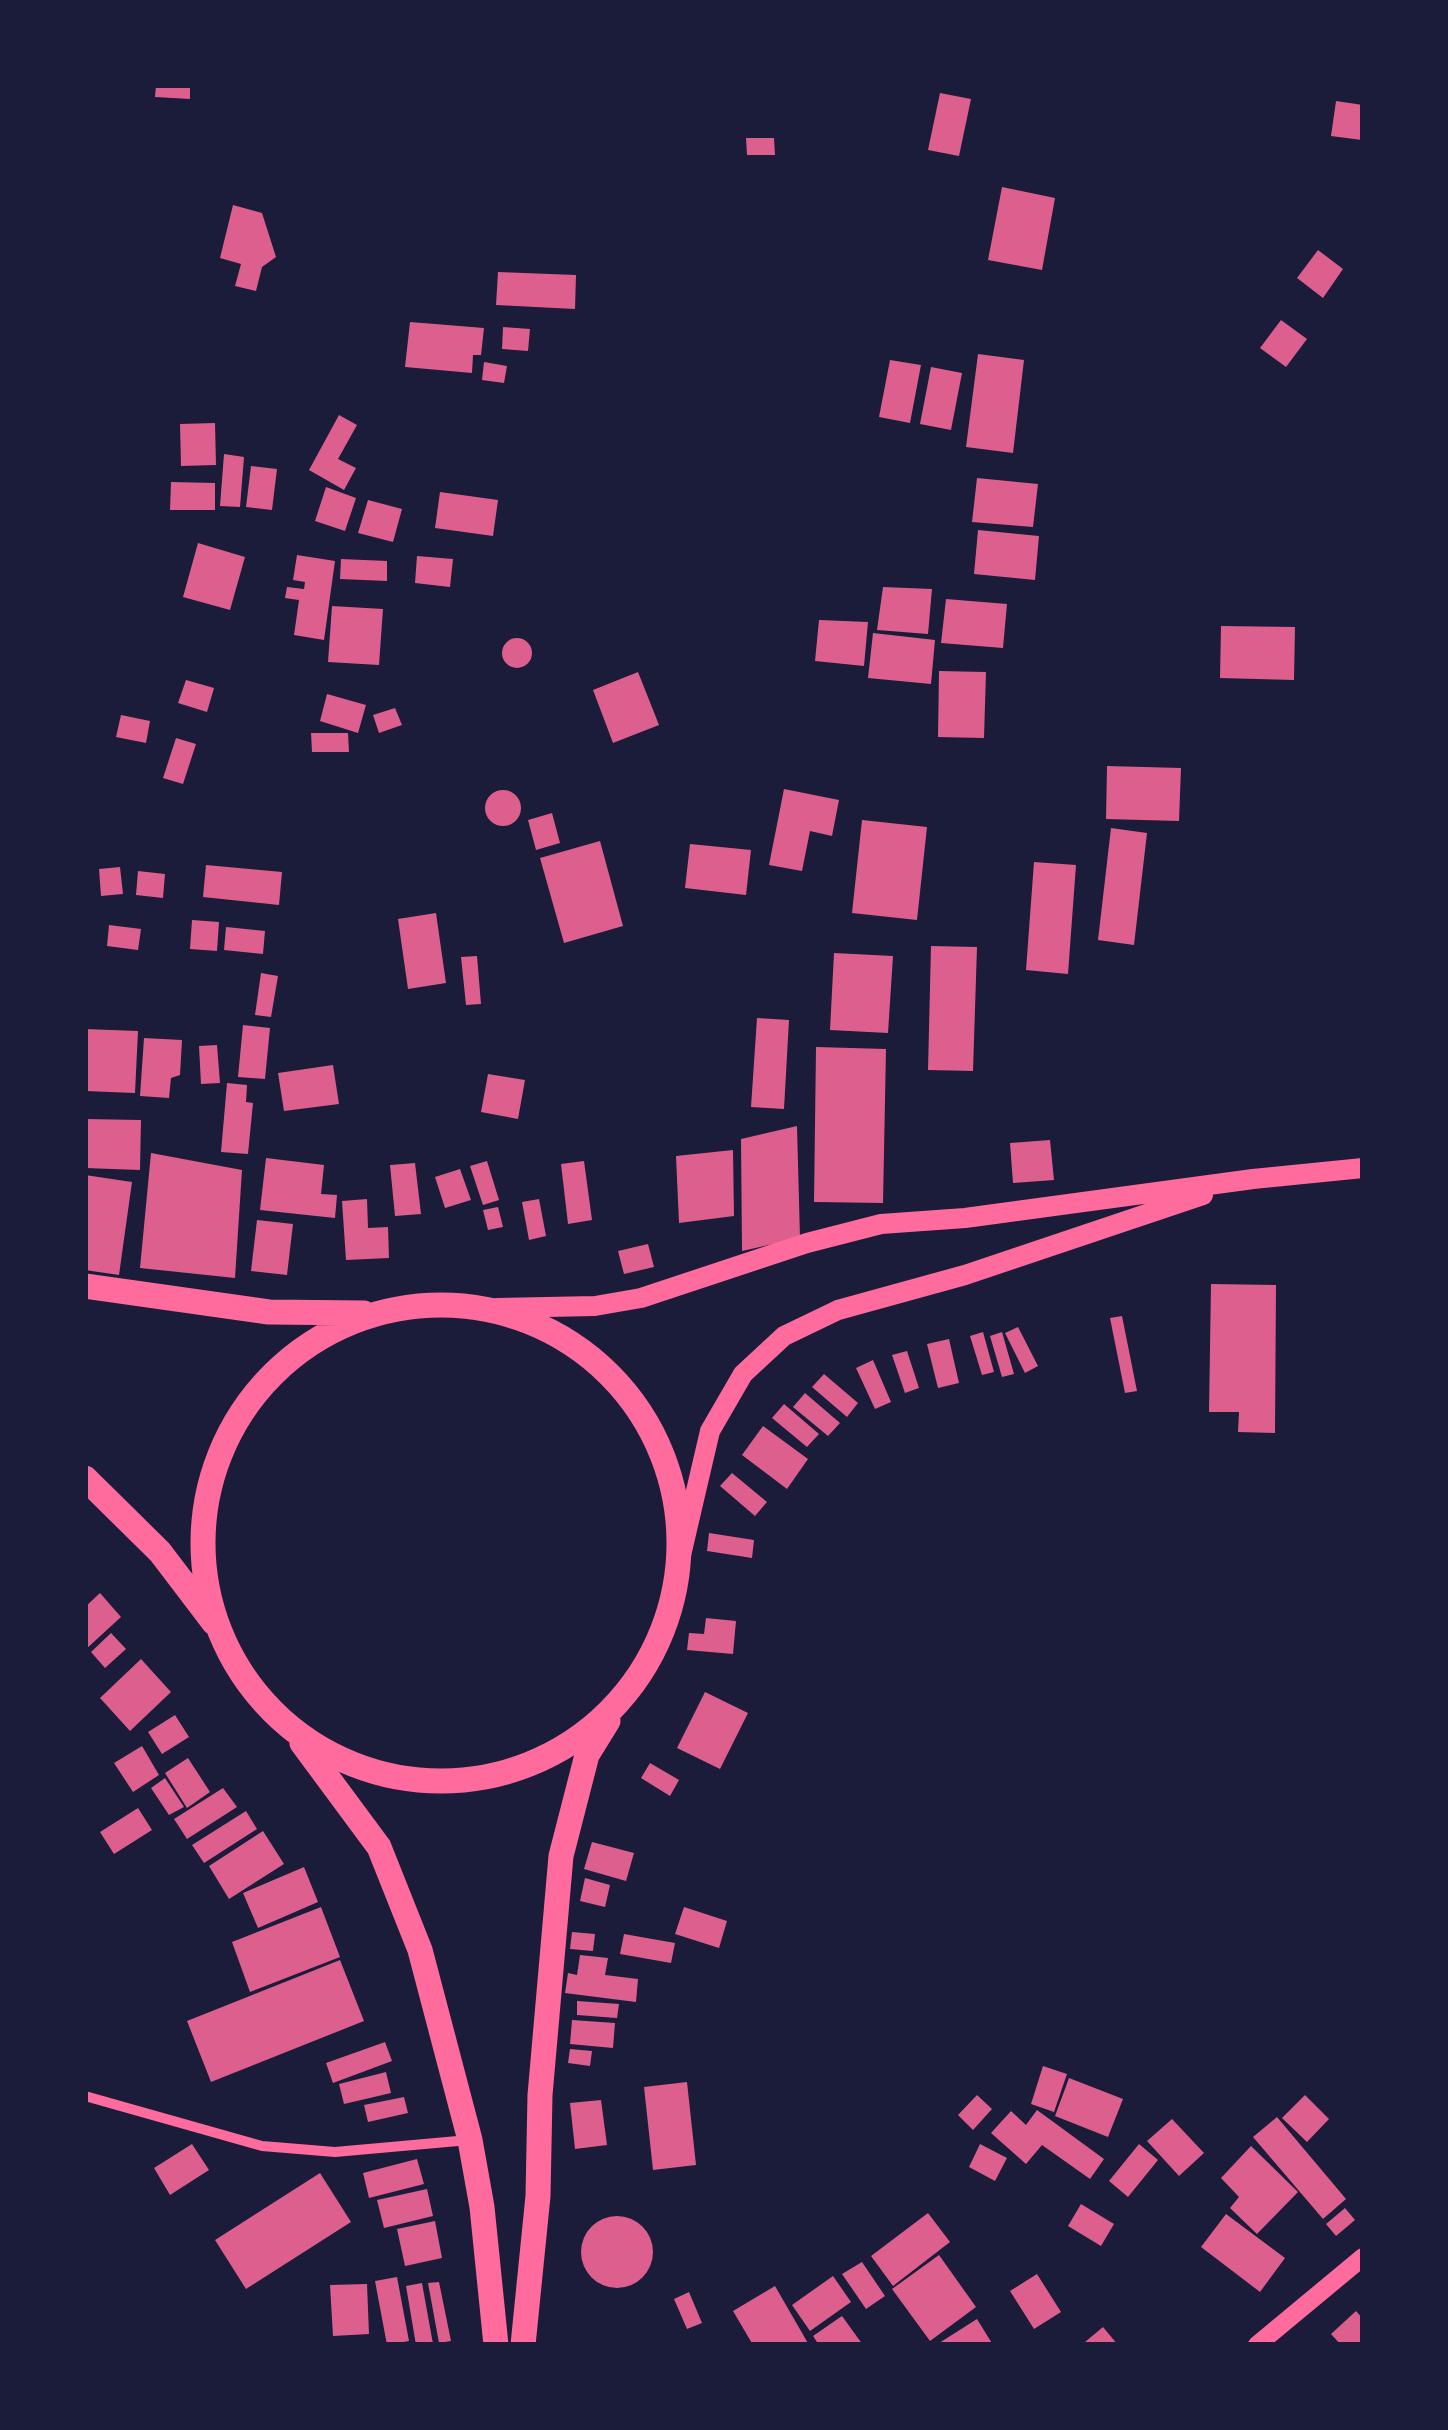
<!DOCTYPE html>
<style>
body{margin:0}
#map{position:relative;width:1448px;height:2430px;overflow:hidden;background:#1b1b3a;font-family:Bitter,serif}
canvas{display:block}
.frame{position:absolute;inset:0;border:88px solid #1b1b3a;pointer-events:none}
</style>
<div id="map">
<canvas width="1448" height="2430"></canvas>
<div class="frame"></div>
</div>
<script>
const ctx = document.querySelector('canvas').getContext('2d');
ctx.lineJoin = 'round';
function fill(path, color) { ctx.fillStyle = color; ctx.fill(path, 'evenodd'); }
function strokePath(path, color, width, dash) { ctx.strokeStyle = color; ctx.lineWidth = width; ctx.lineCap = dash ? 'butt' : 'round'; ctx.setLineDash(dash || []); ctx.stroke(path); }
fill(new Path2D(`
 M156,85H190V99L155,97Z
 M940,93L971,99L959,156L928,150Z
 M1336,101L1363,105L1362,140L1331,136Z
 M746,138H774L775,155H747Z
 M1002,187L1055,198L1042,270L988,260Z
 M233,205L262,213L276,257L262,267L256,291L235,286L241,264L220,258Z
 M1318,250L1343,269L1323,298L1297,278Z
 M498,272L576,275L575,309L496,305Z
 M1281,320L1307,339L1286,367L1260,348Z
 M410,322L484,328L481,355H473L472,373L405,367Z
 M503,327L530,329L528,351L502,349Z
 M978,354L1024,360L1013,453L966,447Z
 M890,360L921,365L910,423L879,417Z
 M484,362L507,366L504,383L482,380Z
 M931,367L962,373L951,430L920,424Z
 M339,415L357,425L338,459L356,468L344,490L309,470Z
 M215,423L216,465L181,466L180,424Z
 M224,454L244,457L240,507L220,506Z
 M251,466L277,469L272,510L246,507Z
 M977,478L1038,484L1033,527L972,522Z
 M171,482L215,483V510H170Z
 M326,487L356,498L345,531L315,521Z
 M440,492L498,500L493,536L435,528Z
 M368,500L402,509L393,542L358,533Z
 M978,530L1039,536L1035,580L974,574Z
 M198,543L245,557L230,610L183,597Z
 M297,555L335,561L324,640L294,635L299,600L285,598L287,587L304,589L305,582L293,580Z
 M417,556L453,559L450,587L415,583Z
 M341,559L387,561V581L340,579Z
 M883,587L932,589L928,634L877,630Z
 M946,599L1007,604L1003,648L941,643Z
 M332,606L383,609L379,665L328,662Z
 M819,620L868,622L864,666L815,661Z
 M1221,626L1295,627L1294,680L1220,678Z
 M873,633L935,640L931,684L868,678Z
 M502 653a15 15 0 1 1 30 0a15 15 0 1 1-30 0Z
 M939,671L986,672L984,738L938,737Z
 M638,672L659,725L613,743L593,690Z
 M186,680L214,688L207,712L178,703Z
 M327,694L366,705L358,733L320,721Z
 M395,708L402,725L379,733L373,715Z
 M121,715L150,721L146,743L116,737Z
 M311,733H348L349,752H312Z
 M176,738L196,744L183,784L163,778Z
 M1107,766L1181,768L1179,821L1106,819Z
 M784,789L839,800L832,836L810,831L802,871L769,865Z
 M485 808a18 18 0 1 1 36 0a18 18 0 1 1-36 0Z
 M552,813L560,843L536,850L528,820Z
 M862,820L927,827L917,920L852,913Z
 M1111,828L1147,833L1134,945L1098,940Z
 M600,841L623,926L564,943L540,858Z
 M690,844L751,850L746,895L685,888Z
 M1034,862L1076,865L1068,974L1026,970Z
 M206,865L282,872L279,905L203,897Z
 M120,867L123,894L101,896L99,869Z
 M138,871L165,874L163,898L136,895Z
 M436,913L446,983L408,989L398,919Z
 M192,920L219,922L217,951L190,949Z
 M109,925L141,929L138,950L107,946Z
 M226,927L265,931L263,954L224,950Z
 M931,946L977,947L973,1071L928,1070Z
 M834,953L893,956L888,1033L830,1030Z
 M477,956L481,1004L466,1005L461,957Z
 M261,973L278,976L271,1017L255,1015Z
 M757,1018L789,1020L784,1109L751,1107Z
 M243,1025L270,1028L265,1079L238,1077Z
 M85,1029L138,1031L135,1093L85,1091Z
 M144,1038L182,1040L180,1075L171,1078L169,1098L140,1096Z
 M217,1045L220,1083L201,1084L199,1046Z
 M816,1047L886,1049L883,1203L814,1202Z
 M333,1065L339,1104L284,1111L278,1073Z
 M488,1074L525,1080L518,1119L481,1112Z
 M227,1083L247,1085L246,1102L253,1103L248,1154L221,1152Z
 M85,1119L141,1120L140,1170L85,1168Z
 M797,1126L800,1238L742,1251L741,1139Z
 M1050,1140L1054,1180L1013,1183L1010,1143Z
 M733,1150L734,1216L679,1223L676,1156Z
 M151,1153L242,1170L235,1278L140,1268Z
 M266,1158L324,1165L321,1194L337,1195L335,1218L260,1210Z
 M487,1161L499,1200L483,1205L470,1166Z
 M584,1161L592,1220L568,1224L561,1164Z
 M415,1163L421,1214L395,1216L390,1165Z
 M460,1169L471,1200L445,1208L435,1177Z
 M85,1175L132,1182L119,1275L85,1270Z
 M367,1199L368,1228L388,1227L389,1258L346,1260L342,1201Z
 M539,1199L546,1236L529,1240L522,1202Z
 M498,1207L503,1227L488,1230L483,1210Z
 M257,1220L293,1224L287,1275L251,1271Z
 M648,1244L654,1267L624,1274L618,1251Z
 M1211,1284L1276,1285L1275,1433L1238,1432L1239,1412H1209Z
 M1122,1316L1137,1391L1125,1393L1110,1318Z
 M1018,1327L1038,1366L1025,1373L1005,1333Z
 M983,1332L994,1372L982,1375L970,1336Z
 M1002,1332L1014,1374L1002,1377L990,1336Z
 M949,1339L959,1383L938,1388L927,1344Z
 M907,1351L919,1388L905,1393L892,1355Z
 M873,1360L891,1402L875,1409L856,1368Z
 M824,1374L858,1403L847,1417L812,1387Z
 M805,1393L840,1423L828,1436L793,1407Z
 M784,1404L819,1434L807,1447L772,1418Z
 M763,1426L808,1459L787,1489L742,1455Z
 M732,1473L767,1502L755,1516L720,1486Z
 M709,1533L754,1540L752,1558L707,1551Z
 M100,1593L121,1617L85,1650V1607Z
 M706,1618L736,1621L733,1654L687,1650L689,1633L704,1634Z
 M111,1633L126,1649L105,1668L91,1652Z
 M141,1659L171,1692L130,1731L100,1698Z
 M705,1692L748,1713L720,1769L677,1748Z
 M175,1715L189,1737L162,1754L148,1732Z
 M142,1746L159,1775L133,1792L114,1763Z
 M188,1758L210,1792L187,1808L165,1773Z
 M650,1763L679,1780L670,1796L641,1778Z
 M165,1778L184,1807L169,1815L151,1788Z
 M223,1788L237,1807L187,1839L174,1819Z
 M138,1808L152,1830L114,1854L100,1832Z
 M246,1811L257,1829L204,1863L192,1845Z
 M263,1831L284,1864L229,1899L209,1866Z
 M592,1842L634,1853L626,1881L584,1869Z
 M304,1867L318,1902L258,1928L243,1893Z
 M585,1878L610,1885L605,1907L580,1901Z
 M321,1907L340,1957L250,1992L232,1942Z
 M684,1907L727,1921L719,1948L675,1934Z
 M572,1932L595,1934L593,1951L570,1949Z
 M624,1934L675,1943L671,1963L620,1954Z
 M580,1955L608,1958L605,1975L638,1979L636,2002L565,1993L568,1973L577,1975Z
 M340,1960L364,2021L211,2082L187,2021Z
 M577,2001L619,2004L617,2018L577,2015Z
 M572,2020L615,2023L613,2048L570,2044Z
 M385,2042L392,2061L333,2083L326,2063Z
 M570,2049L592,2051L590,2066L568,2063Z
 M1043,2066L1067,2074L1054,2112L1031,2104Z
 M386,2072L391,2093L344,2104L339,2084Z
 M1069,2078L1123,2099L1108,2137L1055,2116Z
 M687,2082L696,2165L653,2170L644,2087Z
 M977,2095L992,2109L973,2130L958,2115Z
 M1305,2095L1329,2119L1307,2142L1282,2118Z
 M404,2097L408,2113L368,2122L364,2105Z
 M601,2100L607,2145L575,2149L570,2103Z
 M1037,2110L1104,2159L1090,2179L1042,2145L1026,2164L991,2133L1011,2111L1026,2125Z
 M1277,2117L1346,2199L1323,2219L1253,2137Z
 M1172,2119L1204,2153L1179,2176L1147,2141Z
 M192,2144L209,2170L170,2195L154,2168Z
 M980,2144L1007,2158L995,2181L969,2167Z
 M1139,2144L1158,2160L1128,2197L1109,2181Z
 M1251,2146L1298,2192L1257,2234L1230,2208L1239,2197L1221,2178Z
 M417,2159L424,2184L369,2198L363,2173Z
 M320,2173L351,2222L246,2289L215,2240Z
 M427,2189L433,2216L384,2228L377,2200Z
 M1081,2204L1114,2224L1101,2246L1068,2226Z
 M1345,2208L1355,2220L1336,2236L1326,2224Z
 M928,2213L950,2242L893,2286L871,2256Z
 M1226,2214L1285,2258L1260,2292L1201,2247Z
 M581 2252a36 36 0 1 1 72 0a36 36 0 1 1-72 0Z
 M435,2221L442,2258L405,2266L397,2229Z
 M939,2255L976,2307L930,2341L892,2289Z
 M862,2262L885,2296L866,2309L842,2274Z
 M1037,2274L1061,2312L1034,2329L1010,2291Z
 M833,2276L851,2302L810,2331L792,2305Z
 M397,2277L409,2341L387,2345L375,2281Z
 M439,2282L451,2341L439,2343L428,2283Z
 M422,2283L433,2344L416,2345L406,2286Z
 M367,2284L369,2334L333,2336L330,2285Z
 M775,2286L809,2345H753L733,2311Z
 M689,2292L702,2323L687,2329L674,2299Z
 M1356,2311L1363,2319V2345H1341L1331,2334Z
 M842,2316L863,2345H819L813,2336Z
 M977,2319L993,2345H936Z
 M1103,2327L1118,2345H1087L1085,2342Z`), '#dd5f8e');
strokePath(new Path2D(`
 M85,2096L262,2146L335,2152L469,2140`), '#ff6b9d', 10);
strokePath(new Path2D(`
 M1257,2345L1363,2257`), '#ff6b9d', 18);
strokePath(new Path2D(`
 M497,1308L595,1306L641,1298L807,1243L881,1224L965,1218L1253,1179L1363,1168
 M675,1581L710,1431L743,1374L784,1336L838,1310L965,1275L1203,1195`), '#ff6b9d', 20);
strokePath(new Path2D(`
 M85,1286L269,1312L364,1313
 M203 1543a238 238 0 1 1 476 0a238 238 0 1 1-476 0Z
 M85,1478L160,1552L214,1623
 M302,1743L379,1847L420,1950L470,2140L482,2207L496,2345
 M523,2345L538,2196L540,2095L561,1856L587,1755L608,1721`), '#ff6b9d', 25);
</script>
